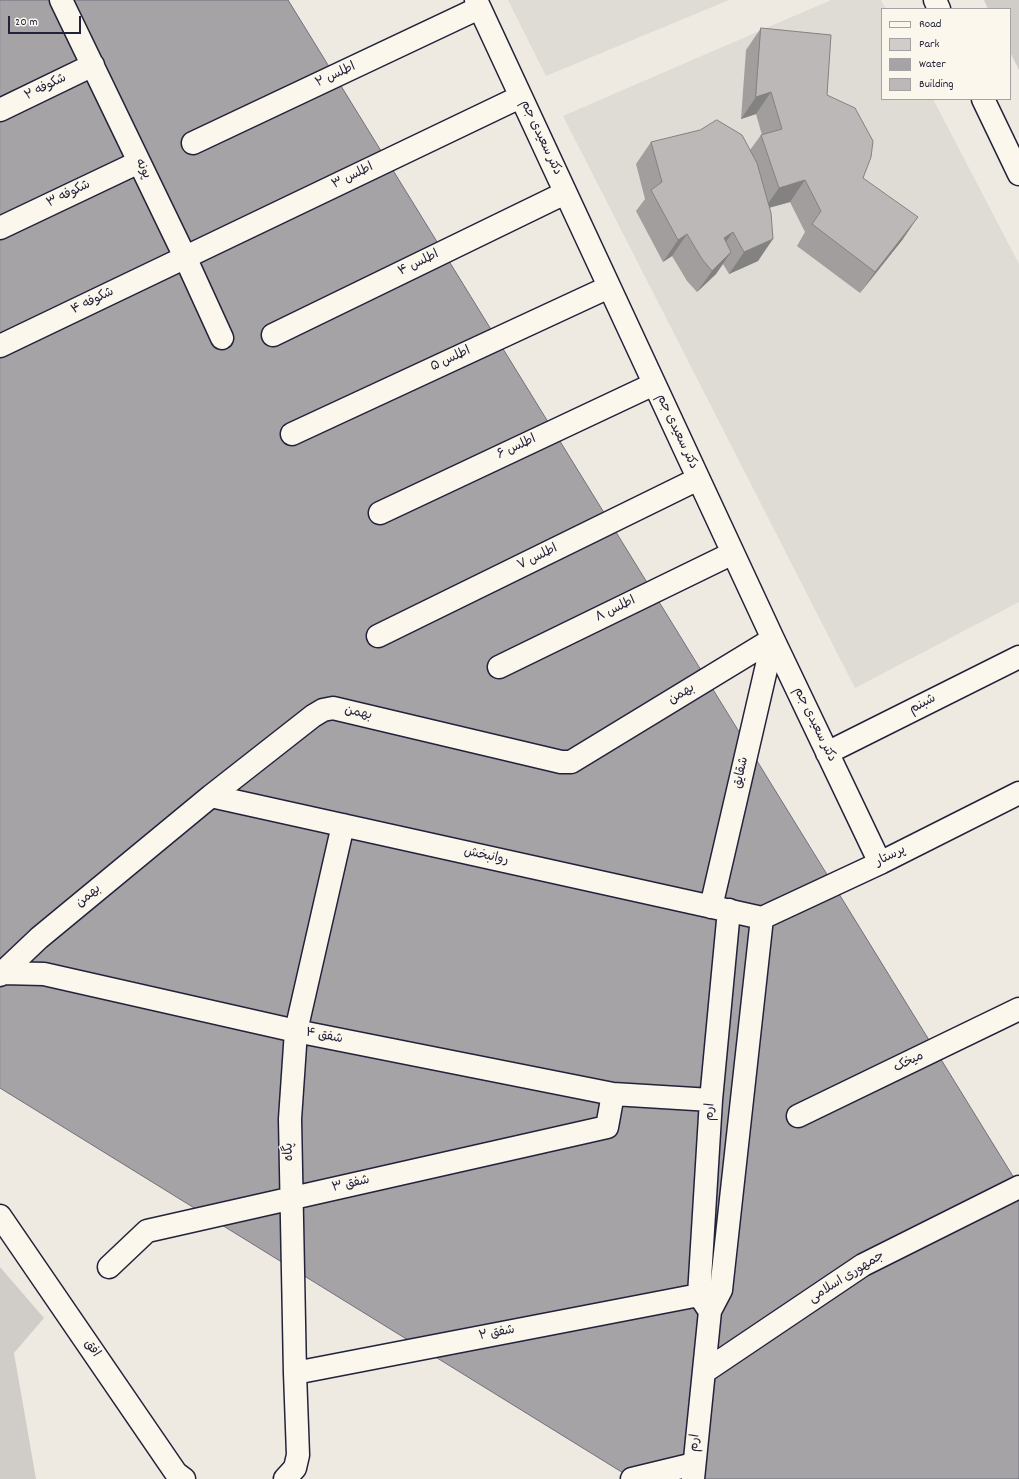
<!DOCTYPE html>
<meta charset="utf-8">
<style>
body{margin:0}
#map{position:relative;width:1019px;height:1479px;overflow:hidden;background:#eeeae2;font-family:Dekko,sans-serif}
canvas{display:block}
.legend{position:absolute;left:881px;top:8px;width:130px;height:92px;box-sizing:border-box;background:#fbf7ec;border:1px solid #a4a2a5;margin:0;padding:5px 7px;list-style:none;font-size:12px;color:#22223b}
.legend li{display:flex;align-items:center;gap:8px;height:20px}
.legend b{width:20px;border:1px solid #a4a2a5}
.scale{position:absolute;left:8px;top:16px;width:73px;height:18px;box-sizing:border-box;border:2px solid #22223b;border-top:0;padding-left:5px;font-size:12px;line-height:14px;white-space:nowrap;color:#22223b;-webkit-text-stroke:3px #fbf7ec;paint-order:stroke}
</style>
<div id="map">
<canvas width="1019" height="1479"></canvas>
<ul class="legend">
<li><b style="height:5px;background:#fbf7ec"></b>Road</li>
<li><b style="height:11px;background:#d0cdc9"></b>Park</li>
<li><b style="height:11px;background:#a6a3a7"></b>Water</li>
<li><b style="height:11px;background:#bcb8b8"></b>Building</li>
</ul>
<div class="scale">20 m</div>
</div>
<script>
const ctx = document.querySelector('canvas').getContext('2d');
ctx.lineJoin = 'round';
function fill(path, color) { ctx.fillStyle = color; ctx.fill(path, 'evenodd'); }
function strokePath(path, color, width, dash) { ctx.strokeStyle = color; ctx.lineWidth = width; ctx.lineCap = dash ? 'butt' : 'round'; ctx.setLineDash(dash || []); ctx.stroke(path); }
function label(font, color, halo, rows, align = 'center') {
  ctx.font = font + ' Dekko,"Playpen Sans Arabic",sans-serif'; ctx.lineWidth = 3; ctx.setLineDash([]); ctx.textBaseline = 'middle'; ctx.strokeStyle = halo; ctx.fillStyle = color; for (const [text, x, y, turn = 0] of rows) {
    ctx.save(); ctx.translate(x, y); ctx.rotate((+turn || 0) * Math.PI / 180); ctx.textAlign = isNaN(turn) ? turn : align; if (halo) ctx.strokeText(text, 0, 0); ctx.fillText(text, 0, 0); ctx.restore();
  }
}
fill(new Path2D(`
 M508,0H729L546,76Z
 M831,0H881L886,9H882V99H933L1019,264V602L855,688L563,116Z`), '#dfdbd5');
fill(new Path2D(`
 M984,0H1019V70L1010,52V9H988Z
 M0,1267L44,1318L14,1353L36,1479H0Z`), '#d0cdc9');
const water = new Path2D(`
 M0,0H288L1019,1186V1479H633L0,1088Z`);
fill(water, '#a6a3a7');
strokePath(water, '#716f7c', 1);
const minor = new Path2D(`
 M61,0L185,257L222,338
 M476,0L773,639L880,863
 M935,0L939,9
 M983,99L1019,174
 M0,110L93,65
 M193,143L479,8
 M0,228L139,162
 M273,335L565,193
 M0,346L520,97
 M292,434L609,287
 M380,513L654,384
 M378,636L698,479
 M499,667L733,553
 M827,753L1019,657
 M211,796L762,918
 M711,907L773,639
 M762,918L880,863L1019,793
 M3,973L44,974L296,1031L613,1094L607,1127L147,1231L109,1267
 M0,975L39,938L211,796L313,716L323,710L333,708L561,762H571L773,639
 M613,1094L711,1100
 M798,1116L1019,1009
 M0,1216L176,1473L184,1479
 M707,1307L699,1295L711,1100L729,910
 M704,1372L863,1265L1019,1187
 M295,1373L699,1295
 M285,1479L295,1468L298,1455L295,1373L290,1119L296,1031L343,825
 M632,1479L694,1464
 M693,1479L710,1311L721,1290L762,918`);
strokePath(minor, '#22223b', 25);
strokePath(minor, '#fbf7ec', 22);
fill(new Path2D(`
 M761,28L827,95L863,178L903,239L860,293L797,246L805,232L790,202L769,208L758,261L729,274L723,264L716,274L697,292L687,281L672,256L663,262L636,211L645,199L636,164L651,142L750,150L761,135H762L756,114L741,119L746,50Z`), '#a29e9e');
fill(new Path2D(`
 M771,92L756,114L741,119L756,97Z
 M805,180L790,202L764,209L779,188Z
 M918,217L903,239L860,293L875,272Z
 M733,232L718,253L724,238Z
 M687,234L672,256L663,262L678,240Z
 M773,239L758,261L729,274L744,252Z
 M731,252L716,274L697,292L712,271Z`), '#848181');
const building = new Path2D(`
 M761,28L831,35L827,95L855,108L873,141L871,157L863,178L918,217L875,272L812,224L821,211L805,180L779,188L761,135L782,129L771,92L756,97Z
 M717,120L742,135L757,163L771,213L773,239L744,252L733,232L724,238L731,252L712,271L702,259L687,234L678,240L651,190L662,182L651,142L700,130Z`);
fill(building, '#bcb8b8');
strokePath(building, '#848181', 1);
label('13px', '#22223b', '#fbf7ec', [
 ["اطلس ۲",336,76,-25],
 ["شکوفه ۲",46,88,-26],
 ["دکتر سعیدی جم",540,138,65],
 ["پونه",142,169,64],
 ["اطلس ۳",353,177,-26],
 ["شکوفه ۳",69,195,-26],
 ["اطلس ۴",419,264,-26],
 ["شکوفه ۴",93,302,-26],
 ["اطلس ۵",451,360,-25],
 ["دکتر سعیدی جم",676,432,65],
 ["اطلس ۶",517,448,-25],
 ["اطلس ۷",538,558,-26],
 ["اطلس ۸",616,610,-26],
 ["بهمن",682,695,-31],
 ["شبنم",923,705,-27],
 ["بهمن",358,714,13],
 ["دکتر سعیدی جم",814,725,64],
 ["شقایق",742,773,-77],
 ["روانبخش",486,857,12],
 ["پرستار",891,857,-26],
 ["بهمن",89,897,-40],
 ["شفق ۴",324,1037,11],
 ["میخک",909,1063,-26],
 ["ارم",711,1112,-86],
 ["پگاه",290,1152,-91],
 ["شفق ۳",351,1185,-13],
 ["جمهوری اسلامی",847,1278,-32],
 ["شفق ۲",497,1334,-11],
 ["افق",91,1349,56],
 ["ارم",696,1443,-84]
]);
</script>
